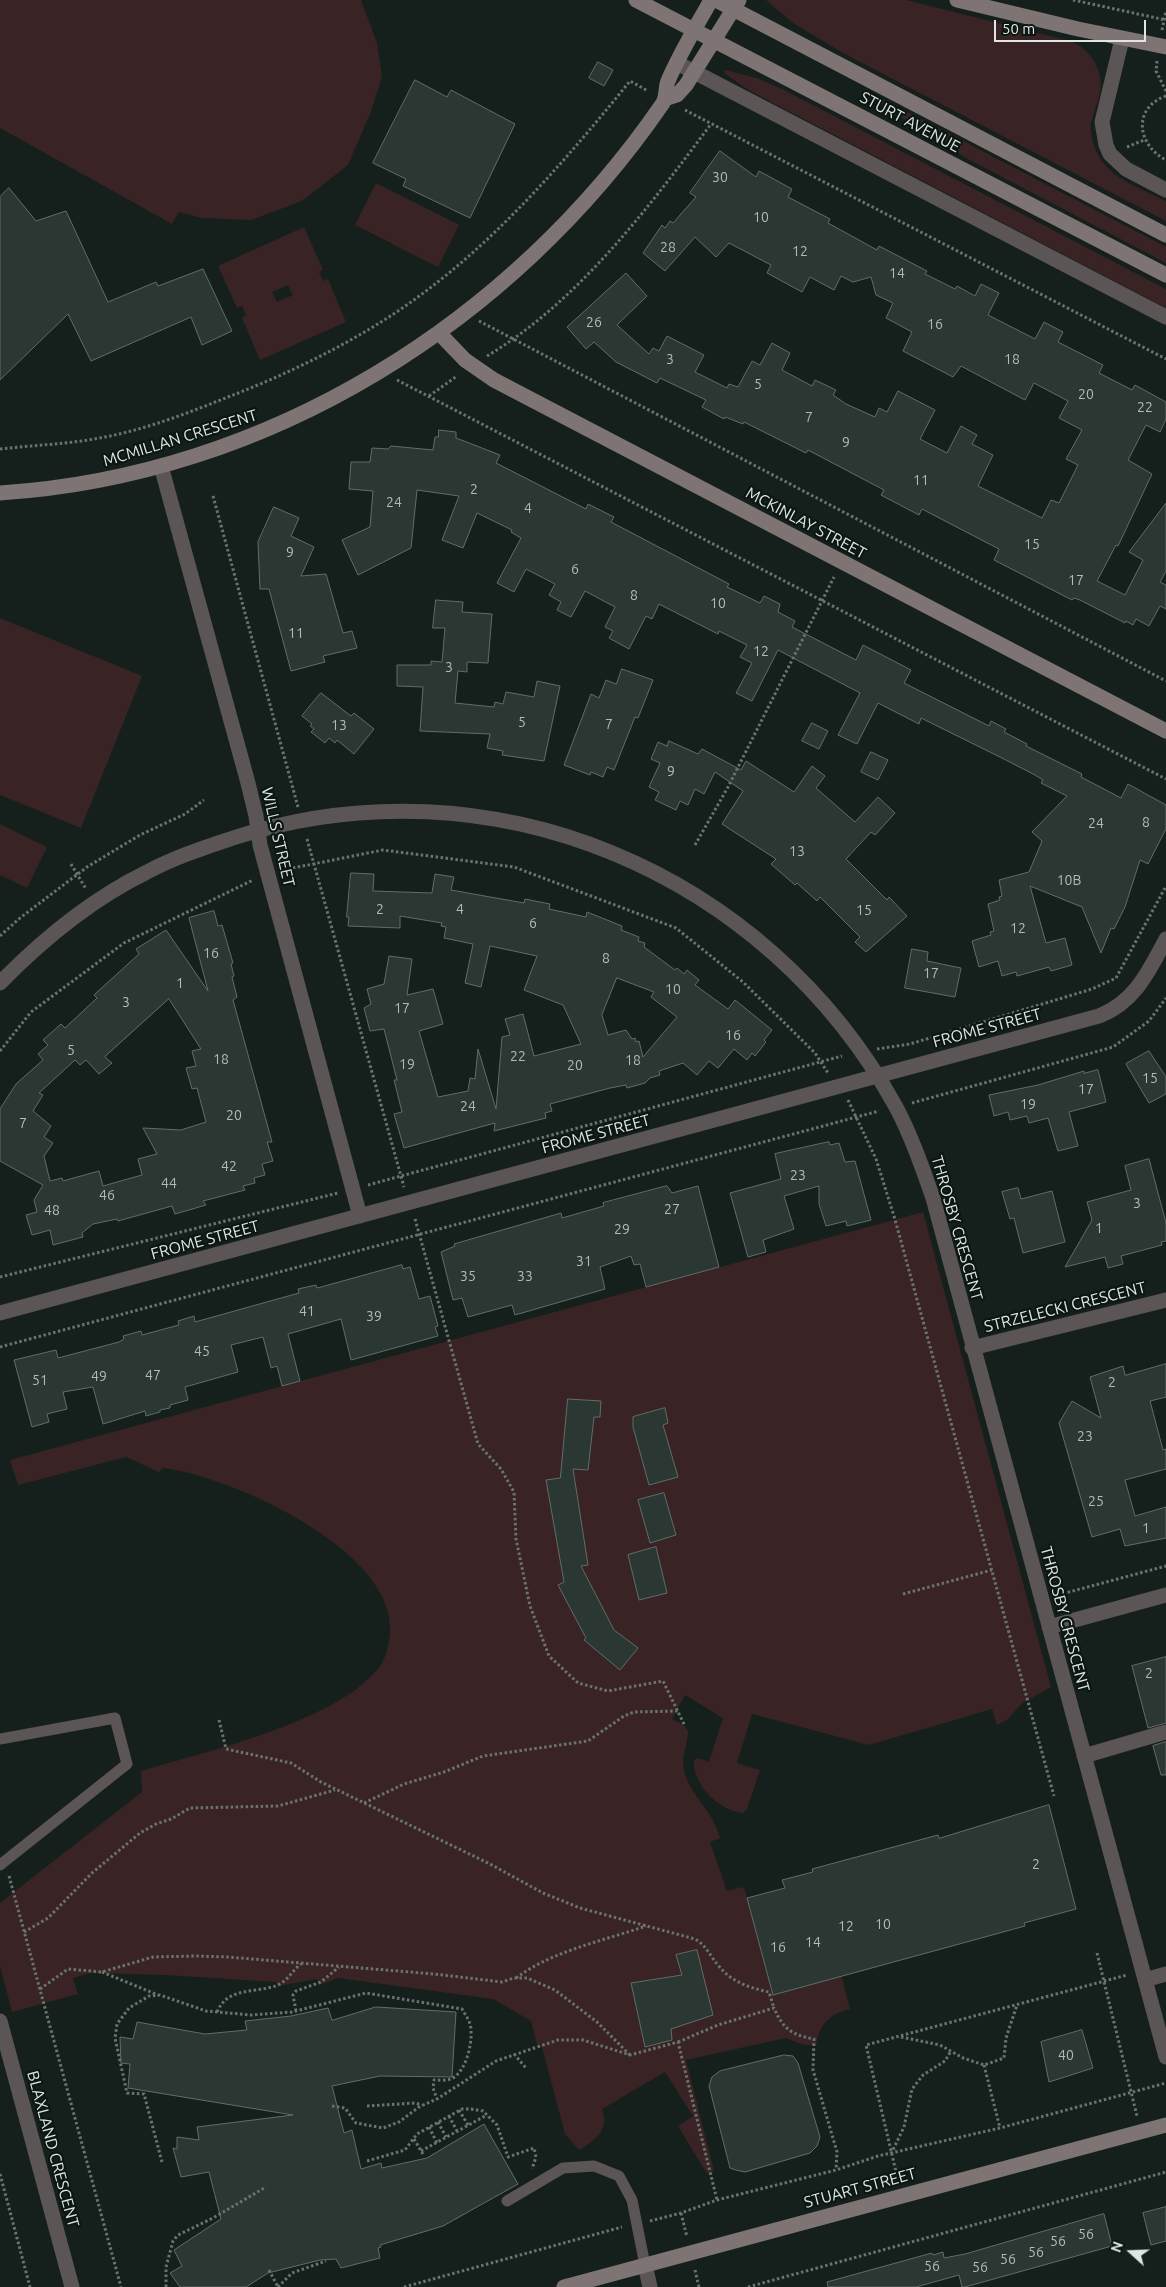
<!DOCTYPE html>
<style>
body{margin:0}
#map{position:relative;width:1166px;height:2287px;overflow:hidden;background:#15201c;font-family:Ubuntu,sans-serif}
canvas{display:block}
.north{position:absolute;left:1106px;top:2227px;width:50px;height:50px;-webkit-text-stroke:4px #0c1713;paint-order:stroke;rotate:290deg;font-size:14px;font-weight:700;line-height:20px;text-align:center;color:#dfe7e4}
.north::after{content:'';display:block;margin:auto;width:18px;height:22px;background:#dfe7e4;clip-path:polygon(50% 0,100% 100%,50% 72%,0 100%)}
.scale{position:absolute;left:994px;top:20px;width:152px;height:22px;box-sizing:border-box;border:2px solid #dfe7e4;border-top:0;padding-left:6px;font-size:15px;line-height:18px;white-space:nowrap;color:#dfe7e4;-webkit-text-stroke:4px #0c1713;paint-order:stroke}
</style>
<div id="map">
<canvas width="1166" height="2287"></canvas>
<div class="north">N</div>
<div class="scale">50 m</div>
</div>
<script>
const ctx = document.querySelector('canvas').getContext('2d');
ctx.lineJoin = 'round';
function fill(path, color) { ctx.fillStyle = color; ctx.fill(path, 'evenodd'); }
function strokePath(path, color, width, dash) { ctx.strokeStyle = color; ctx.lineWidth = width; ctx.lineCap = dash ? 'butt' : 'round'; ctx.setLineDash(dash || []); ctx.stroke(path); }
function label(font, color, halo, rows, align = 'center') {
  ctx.font = font + ' Ubuntu,sans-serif'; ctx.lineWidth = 4.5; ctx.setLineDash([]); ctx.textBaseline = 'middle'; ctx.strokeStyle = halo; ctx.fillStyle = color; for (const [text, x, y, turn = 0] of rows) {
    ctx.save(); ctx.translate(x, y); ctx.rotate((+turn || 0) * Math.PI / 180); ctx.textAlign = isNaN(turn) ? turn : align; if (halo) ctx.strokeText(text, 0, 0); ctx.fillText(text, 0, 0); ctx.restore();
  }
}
fill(new Path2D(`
 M0,0H361L377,43L382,77L370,114L348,165L302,201L251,220L201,218L179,212L172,224L0,128Z
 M766,0H906L1070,41C1091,49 1104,70 1100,93C1098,103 1093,113 1091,123C1090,136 1094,149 1101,160C1116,181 1144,190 1166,201V221L843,53L793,23Z
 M725,70L757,78L784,90L1166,289V308L750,91L724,73Z
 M873,94L1166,247V263L968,159L870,98Z
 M376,183L459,225L438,267L355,225Z
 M304,227L323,270L319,272L323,281L328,279L346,322L260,360L242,318L246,315L242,306L237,308L218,266ZM288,285L293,295L277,302L272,292Z
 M0,618L142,676L81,828L0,795Z
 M0,824L47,847L27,888L0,875Z
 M923,1212L1051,1687L1021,1704L1008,1719L997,1725L992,1709L869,1745L752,1714L737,1763L760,1770L747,1809L743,1813C720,1811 692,1785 694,1760L698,1758L709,1762L723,1718L685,1695L672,1719L684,1725L688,1731C688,1744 681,1756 684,1770C690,1796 714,1812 720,1838L710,1842L727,1891L742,1887L745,1890L773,1994L841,1975L850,2009C830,2014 819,2024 816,2046L801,2044L786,2038L686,2060L714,2171L707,2174L678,2126L693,2116L665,2072L602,2109C610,2129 595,2141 579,2150L565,2134L542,2047L538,2048L531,2021L493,1999L338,1978L320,1985L317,1979L278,1986L276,1982L165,1975L90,1973L73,1978L78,1994L12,2012L0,1966V1903L142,1792L141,1771C205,1752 333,1722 376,1671C386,1660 388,1648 390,1633C397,1551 231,1476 163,1468L159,1472L126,1457L18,1485L10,1460Z`), '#392324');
const building = new Path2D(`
 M598,62L613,70L604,86L589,78Z
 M415,80L447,97L451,90L515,124L470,218L403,186L406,179L373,163Z
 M720,151L756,177L759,171L792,189L788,197L830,219L828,223L877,250L879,246L927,271L925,274L955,289L957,286L975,296L981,284L999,293L988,315L1035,339L1044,322L1063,332L1058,342L1103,365L1099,373L1132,390L1135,385L1166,402V419L1160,432L1146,425L1128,460L1152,474L1118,546L1116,545L1097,581L1125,595L1143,560L1129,552L1166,503V571L1160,582L1166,585V609L1160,606L1149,626L1136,619L1133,625L1126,621L1125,623L1080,600L1074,598L1072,600L994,560L999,549L922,509L919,515L881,495L884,490L808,450L806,453L744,422L743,424L725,417L724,419L702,407L706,400L660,378L657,383L616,362L594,342L586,349L567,327L626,273L647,296L617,325L649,354L653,348L659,351L667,336L704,355L695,372L727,388L729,384L738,387L752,361L760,365L772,343L790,353L782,370L812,386L815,380L836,390L833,395L846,404L875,417L879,408L887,412L898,391L935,410L920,439L947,453L961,426L977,435L972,444L993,455L978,486L1042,518L1051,500L1059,503L1078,465L1066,459L1082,430L1059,418L1068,401L1034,383L1025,400L961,366L953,377L903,351L912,332L886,318L893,303L876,295L871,277L853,282L841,276L834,290L810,277L802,292L767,273L771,265L729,243L716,257L695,237L665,271L643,253L662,225L665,228L670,221L673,223L696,197L690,193Z
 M9,188L36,221L66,211L108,302L156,282L158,286L203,269L232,331L202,345L191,317L91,361L68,314L0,380V197Z
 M439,430L456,432V438L500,455L496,463L586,509L588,504L614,517L611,522L729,584L727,587L760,603L764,596L780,604L778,612L795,621L792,627L856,660L863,645L911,670L904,683L989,726L991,721L1006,729L1004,732L1027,744L1026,746L1082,774L1081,777L1121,798L1128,784L1166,805V829L1148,864L1140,860L1125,907L1114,929L1111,928L1101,953L1082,907L1030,886L1046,943L1065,938L1072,965L1051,971L1049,967L1017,976L1016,972L1002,976L998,961L979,967L972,941L991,935L990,932L994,931L988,904L1000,900L999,897L1002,896L999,880L1029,872L1042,841L1032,832L1067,796L1041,783L1043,780L1035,775L1002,758L921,718L919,724L878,703L857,744L838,735L860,693L778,650L752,701L736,693L752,663L740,657L747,645L719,631L718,634L659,604L652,619L646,616L629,649L609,638L613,631L605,627L615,607L585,591L571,617L557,610L561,602L549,595L555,584L526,569L514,592L497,583L521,538L511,532L512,530L477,513L463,548L442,540L459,496L417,490L411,548L358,575L342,540L370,527L373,491L349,489L351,462H370L372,448L388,449L391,446L433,450L435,437H438Z
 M274,507L299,518L291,536L314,547L301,576L326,574L343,633L352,631L357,648L323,656L325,662L291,671L269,589H260L258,542Z
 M436,600L463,602L462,612L492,614L488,663L467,662V672L458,671L455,703L494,707L495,702L503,704L506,692L534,697L537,681L560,686L544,761L502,755L503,751L487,748L490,734L420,731L423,687L397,686V665H431V661L442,662L445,628H433Z
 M622,669L653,680L638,718L635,717L614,770L607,767L603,777L591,772L590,775L564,765L591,694L599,698L606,680L616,684Z
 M321,693L351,716L354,713L374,729L354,754L337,740L335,743L329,738L325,743L311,732L314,729L310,726L312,724L302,716Z
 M812,723L828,731L819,749L802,741Z
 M669,741L698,754L702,749L741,770L746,761L794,792L812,766L825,776L816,788L855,822L878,797L895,813L875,835L871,832L846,859L887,900L889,897L907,916L866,952L855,942L860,937L820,897L817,901L797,883L795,885L771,864L776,859L722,824L743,791L715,772L704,794L695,789L688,805L680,801L676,810L655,800L659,792L649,787L660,763L651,759L658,742L667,746Z
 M871,752L888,760L878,780L861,772Z
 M351,873L374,874L373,891L432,893L435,874L454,877L451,890L524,903L525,899L550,904L549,909L586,917L587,912L622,926L621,930L639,937L638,941L645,943L644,947L675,970L677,968L684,974L687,970L699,980L695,985L728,1009L735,1000L772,1030L764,1040L766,1042L755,1056L752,1053L747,1060L734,1049L718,1068L709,1061L697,1075L683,1063L659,1071L660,1075L650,1078L645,1083L627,1088L626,1085L610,1088L550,1104L552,1111L545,1113L546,1118L494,1131L495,1123L404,1148L394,1114L402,1112L394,1080H397L384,1029L370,1031L364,1008L371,1004L367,989L384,984L389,956L412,959L407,995L433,989L443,1024L419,1031L438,1097L468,1091L470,1078L475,1079L478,1049L496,1109L502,1037L510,1035L505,1019L523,1014L534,1056L581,1044L563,1005L524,990L537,956L490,946L481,987L465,983L473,944L444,938L446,927L441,926L442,923L400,916V928L348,926L349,917H347ZM617,978L654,992L651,997L677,1017L643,1057L639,1041L636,1042L635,1038L632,1039L626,1030L608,1035L602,1015Z
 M214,911L218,926L222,925L233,963L231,964L234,976L232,977L237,997L233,1000L272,1142H267L273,1161L262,1164L265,1175L254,1178L255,1183L243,1186L245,1190L203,1201L206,1205L175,1214L172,1206L118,1221L117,1219L93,1224L82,1233L83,1237L53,1245L50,1230L32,1235L26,1215L37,1212L34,1200L43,1185L0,1161V1109L16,1084L43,1060L38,1054L48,1045L43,1040L61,1024L65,1028L97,998L94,995L139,954L136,949L166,930L208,991L189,918ZM169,999L201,1049L192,1051L196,1066L186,1068L192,1089L197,1088L206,1122L181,1130L143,1128L157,1154L138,1159L142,1175L103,1186L99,1171L63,1181L62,1178L50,1181L44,1156L53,1143L44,1137L51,1126L33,1111L43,1095L39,1093L75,1060L80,1065L86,1060L99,1074L112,1063L105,1057Z
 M912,949L928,952L927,961L961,968L955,997L905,988Z
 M1149,1051L1166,1077V1094L1149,1103L1126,1064Z
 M1098,1070L1106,1102L1069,1112L1078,1146L1058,1151L1048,1118L1029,1123L1027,1116L1010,1120L1008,1112L994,1116L989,1095L1038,1085L1084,1071V1073Z
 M829,1142L830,1145L839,1143L845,1162L855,1161L871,1220L847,1226L846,1221L826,1226L819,1204V1186L784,1196L794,1229L763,1240L766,1252L748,1257L730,1193L781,1179L775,1154Z
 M1149,1159L1166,1223V1241L1161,1242L1162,1245L1121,1256L1123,1264L1108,1268L1105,1257L1065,1267L1092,1220L1087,1202L1131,1190L1125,1166Z
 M667,1186L672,1193L698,1186L719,1267L646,1287L640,1264L634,1265L631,1256L600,1267L605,1289L515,1315L512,1305L468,1317L462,1298L453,1300L441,1252L455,1246L454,1244L561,1213L562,1218L604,1206L603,1203Z
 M1018,1188L1021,1199L1052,1191L1065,1242L1023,1253L1014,1218L1010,1219L1002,1192Z
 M402,1265L403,1269L410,1267L419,1299L430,1296L438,1326L435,1327L438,1336L351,1360L341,1319L288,1334L300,1381L282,1386L277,1366L271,1368L263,1337L231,1345L238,1372L185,1387L188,1400L170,1405V1408L160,1410V1412L146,1416L145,1411L103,1424L93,1387L63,1392L67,1409L47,1414L49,1422L32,1427L14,1360L56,1350L58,1358L119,1342L124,1339L123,1336L141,1331L142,1335L179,1325L178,1321L194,1316L195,1322L299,1293L298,1289L316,1285L317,1288L321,1287Z
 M1166,1364V1397L1150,1401L1163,1450L1166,1449V1469L1125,1480L1135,1516L1166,1507V1538L1125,1546L1120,1529L1092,1537L1059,1423L1072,1401L1101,1418L1090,1377L1123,1366L1125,1375Z
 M568,1399L601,1401L600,1417H594L588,1470L573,1469L588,1565L581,1566L614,1630L638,1648L620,1670L584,1640L586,1638L558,1585L564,1582L546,1480L560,1478Z
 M665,1408L668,1423L663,1425L678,1477L649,1485L633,1427V1417Z
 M664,1493L676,1535L650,1543L638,1500Z
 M656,1547L667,1593L639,1600L628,1555Z
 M1166,1657V1723L1148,1728L1132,1666Z
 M1166,1742V1775H1161L1153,1746Z
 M1049,1805L1076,1909L1024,1923L1025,1926L773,1995L747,1898L785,1888L782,1880L813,1872L812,1869L938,1835L939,1838Z
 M697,1950L713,2015L671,2029L672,2040L645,2047L631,1983L682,1975L676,1955Z
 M376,2007L456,2012L452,2077L380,2076L332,2086L344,2133L352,2130L361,2169L381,2163L382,2168L427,2158L484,2124L518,2184L443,2226L380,2245L381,2247L378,2248L380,2258L341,2268L336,2259L320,2260L268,2273L246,2287H180L170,2273L182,2266L174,2250L221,2219L209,2172L181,2177L173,2148L177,2149V2137L199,2140L197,2127L293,2115L128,2088L130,2064L121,2063L120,2037L133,2039L137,2022L205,2034L247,2030L245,2021L291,2016L328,2008L332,2020Z
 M1082,2030L1093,2068L1049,2082L1041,2042Z
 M784,2055L793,2056L798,2063L820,2137L817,2146L810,2153L745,2172L736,2170L730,2168L709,2086L712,2077L720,2071Z
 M1166,2207V2241L1151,2245L1143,2213Z
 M1104,2214L1112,2246L965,2287H962L959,2275L916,2287H828L827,2282L932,2253L933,2255L943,2252L944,2258L965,2254Z`);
fill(building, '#2b3733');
strokePath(building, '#606d68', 1);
strokePath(new Path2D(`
 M1073,0L1166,20
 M1162,30L1166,11
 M1157,61L1156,71L1166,91
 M1166,96C1132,108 1137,145 1166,160
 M685,110L1166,359
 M1127,147L1144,140
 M479,321L1166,681
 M487,356C578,302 649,207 711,124
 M397,380L1166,779
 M429,396L457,376
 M0,449C35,445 71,444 105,437C147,429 188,413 228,397C280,377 333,352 381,322C479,261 557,171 630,81L648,91
 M213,496L298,807
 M307,839L404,1187
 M695,845L728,787L834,577
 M71,864L86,889
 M283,870L383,850L514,867L676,928L743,982L815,1053L828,1073
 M0,936L20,918L87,867L140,835L185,814L204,800
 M877,1049L910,1044L1092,989L1116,978L1166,886
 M0,1051L31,1012L124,943L253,880
 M848,1100L876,1159L894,1216L1054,1796
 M912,1103L1113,1047L1149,1021L1166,998
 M368,1185L842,1056
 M415,1219L478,1444L501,1469L514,1492L516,1539L530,1606L549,1656L578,1683L608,1691L663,1681L685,1726
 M0,1277L338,1193
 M0,1347L879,1111
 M903,1594L992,1570
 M1058,1595L1166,1566
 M219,1720L226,1749L291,1763L321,1782L490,1864L543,1893L580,1908L695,1939C706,1945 710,1956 718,1965C731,1982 750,1988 769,1992L774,2008
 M364,1803L404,1784L444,1772L483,1756L588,1741L624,1716L634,1712L678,1711
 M9,1876L121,2287
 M24,1932L48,1918L92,1873L140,1833L156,1824L171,1819L190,1808L278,1806L335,1790
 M1097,1953L1137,2116
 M102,1972L158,1995
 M516,1978C552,1951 603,1941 646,1926
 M40,1989L68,1969L102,1972L153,1957L195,1956L228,1957L434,1974L502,1982L514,1978H527L555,1990L597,2022L630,2055
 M296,2011L293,1995L296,1991L321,1982L339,1967
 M217,2012C228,1986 255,1994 278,1985C288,1980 293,1970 301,1964
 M901,2037L940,2045L963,2058L984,2065L1004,2058L1006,2038L1017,2005
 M678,2042L718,2025L774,2008C783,2029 792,2035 814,2039L813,2070L837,2152L836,2170
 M514,2054L526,2068
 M984,2065L1000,2128
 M332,2106L345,2108L356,2123L383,2128L399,2122L419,2107L437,2099L496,2061L558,2040H583L630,2055L678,2042L717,2200
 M367,2106L415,2103L422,2105
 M459,2110L468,2125
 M449,2116L457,2131
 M438,2122L446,2137
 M429,2127L437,2143
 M414,2139L424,2156
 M421,2151L487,2115
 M891,2154L904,2127L912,2089L923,2075L945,2061L951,2051
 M367,2161L405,2150L417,2134L462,2109H471L483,2111L497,2125L508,2157L534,2148L536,2157L532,2169
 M162,2162L144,2094L127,2093L115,2038L117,2024L129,2008L149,1996L160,1995L206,2011L251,2015L292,2012L366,1993L462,2009C466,2016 471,2022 471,2031C472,2045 466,2070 453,2078C448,2081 440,2080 434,2080L433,2088L437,2099
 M0,2174L30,2287
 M898,2180L866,2045L1127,1975
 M681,2213L687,2237
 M650,2221L681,2213L717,2200L836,2170L878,2156L1000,2128L1166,2083
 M269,2270L278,2287
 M695,2270L699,2287
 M166,2287V2267L173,2241L178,2235L213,2218L266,2187
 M278,2287L292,2273L326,2261
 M404,2287L622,2227
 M748,2287L1166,2172`), '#697370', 3, [2.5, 2.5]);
strokePath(new Path2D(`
 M0,1739L115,1718L127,1764L0,1865
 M507,2201L563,2168L594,2166L619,2176L632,2200L645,2265`), '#5b5555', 11);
strokePath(new Path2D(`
 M1122,39L1102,122L1106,145L1110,154L1126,169L1166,190
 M677,63L1166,317
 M161,466L248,783L256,816L260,845L360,1216
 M0,983C43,939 92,899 147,872C175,857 203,848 233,838C490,755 766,871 896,1107C911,1135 922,1167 933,1198L1166,2057
 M0,1313L1099,1016C1135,1002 1149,971 1166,939
 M972,1348L1166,1300
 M1049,1627L1166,1595
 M1084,1756L1166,1732
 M1145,1980L1166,1974
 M0,2021L72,2287
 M645,2265L650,2287`), '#5b5555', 15);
strokePath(new Path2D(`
 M636,0L1166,275
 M716,0L1166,235
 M957,0L1078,29L1166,47
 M665,99L677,95L686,85L739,0
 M439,333L465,360L494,380L1166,731
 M0,493C268,476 513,322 663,103C667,96 665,88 668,81C680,53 696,27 711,0
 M564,2287L1166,2125`), '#7e7474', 15);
label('14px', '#b2bbb8', null, [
 ["30",720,177],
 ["10",761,217],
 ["28",668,247],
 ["12",800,251],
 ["14",897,273],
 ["26",594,322],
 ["16",935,324],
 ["3",670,359],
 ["18",1012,359],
 ["5",758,384],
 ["20",1086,394],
 ["22",1145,407],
 ["7",809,417],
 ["9",846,442],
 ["11",921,480],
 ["2",474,489],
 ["24",394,502],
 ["4",528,508],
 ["15",1032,544],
 ["9",290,552],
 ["6",575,569],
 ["17",1076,580],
 ["8",634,595],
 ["10",718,603],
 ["11",296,633],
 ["12",761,651],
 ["3",449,667],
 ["5",522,722],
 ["7",609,724],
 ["13",339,725],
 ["9",671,771],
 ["8",1146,822],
 ["24",1096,823],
 ["13",797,851],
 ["10B",1069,880],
 ["2",380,909],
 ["4",460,909],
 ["15",864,910],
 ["6",533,923],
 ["12",1018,928],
 ["16",211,953],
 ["8",606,958],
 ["17",931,973],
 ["1",180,983],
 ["10",673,989],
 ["3",126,1002],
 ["17",402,1008],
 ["16",733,1035],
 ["5",71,1050],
 ["22",518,1056],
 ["18",221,1059],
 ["18",633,1060],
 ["19",407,1064],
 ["20",575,1065],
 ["15",1150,1078],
 ["17",1086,1089],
 ["19",1028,1104],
 ["24",468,1106],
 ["20",234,1115],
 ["7",23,1123],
 ["42",229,1166],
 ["23",798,1175],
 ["44",169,1183],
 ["46",107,1195],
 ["3",1137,1203],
 ["27",672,1209],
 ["48",52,1210],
 ["1",1099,1228],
 ["29",622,1229],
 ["31",584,1261],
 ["35",468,1276],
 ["33",525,1276],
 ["41",307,1311],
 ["39",374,1316],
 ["45",202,1351],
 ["47",153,1375],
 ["49",99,1376],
 ["51",40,1380],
 ["2",1112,1382],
 ["23",1085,1436],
 ["25",1096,1501],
 ["1",1146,1528],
 ["2",1149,1673],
 ["2",1036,1864],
 ["10",883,1924],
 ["12",846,1926],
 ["14",813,1942],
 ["16",778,1947],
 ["40",1066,2055],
 ["56",1086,2234],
 ["56",1058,2241],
 ["56",1036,2252],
 ["56",1008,2259],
 ["56",932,2266],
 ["56",980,2267]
]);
label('16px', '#dfe7e4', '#0c1713', [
 ["STURT AVENUE",910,122,28],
 ["MCMILLAN CRESCENT",180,438,-17],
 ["MCKINLAY STREET",806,523,28],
 ["WILLS STREET",278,837,77],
 ["FROME STREET",987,1028,-15],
 ["FROME STREET",596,1134,-15],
 ["THROSBY CRESCENT",957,1228,74],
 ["FROME STREET",205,1240,-15],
 ["STRZELECKI CRESCENT",1065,1307,-14],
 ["THROSBY CRESCENT",1065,1619,75],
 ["BLAXLAND CRESCENT",53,2149,75],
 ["STUART STREET",860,2188,-15]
]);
</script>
